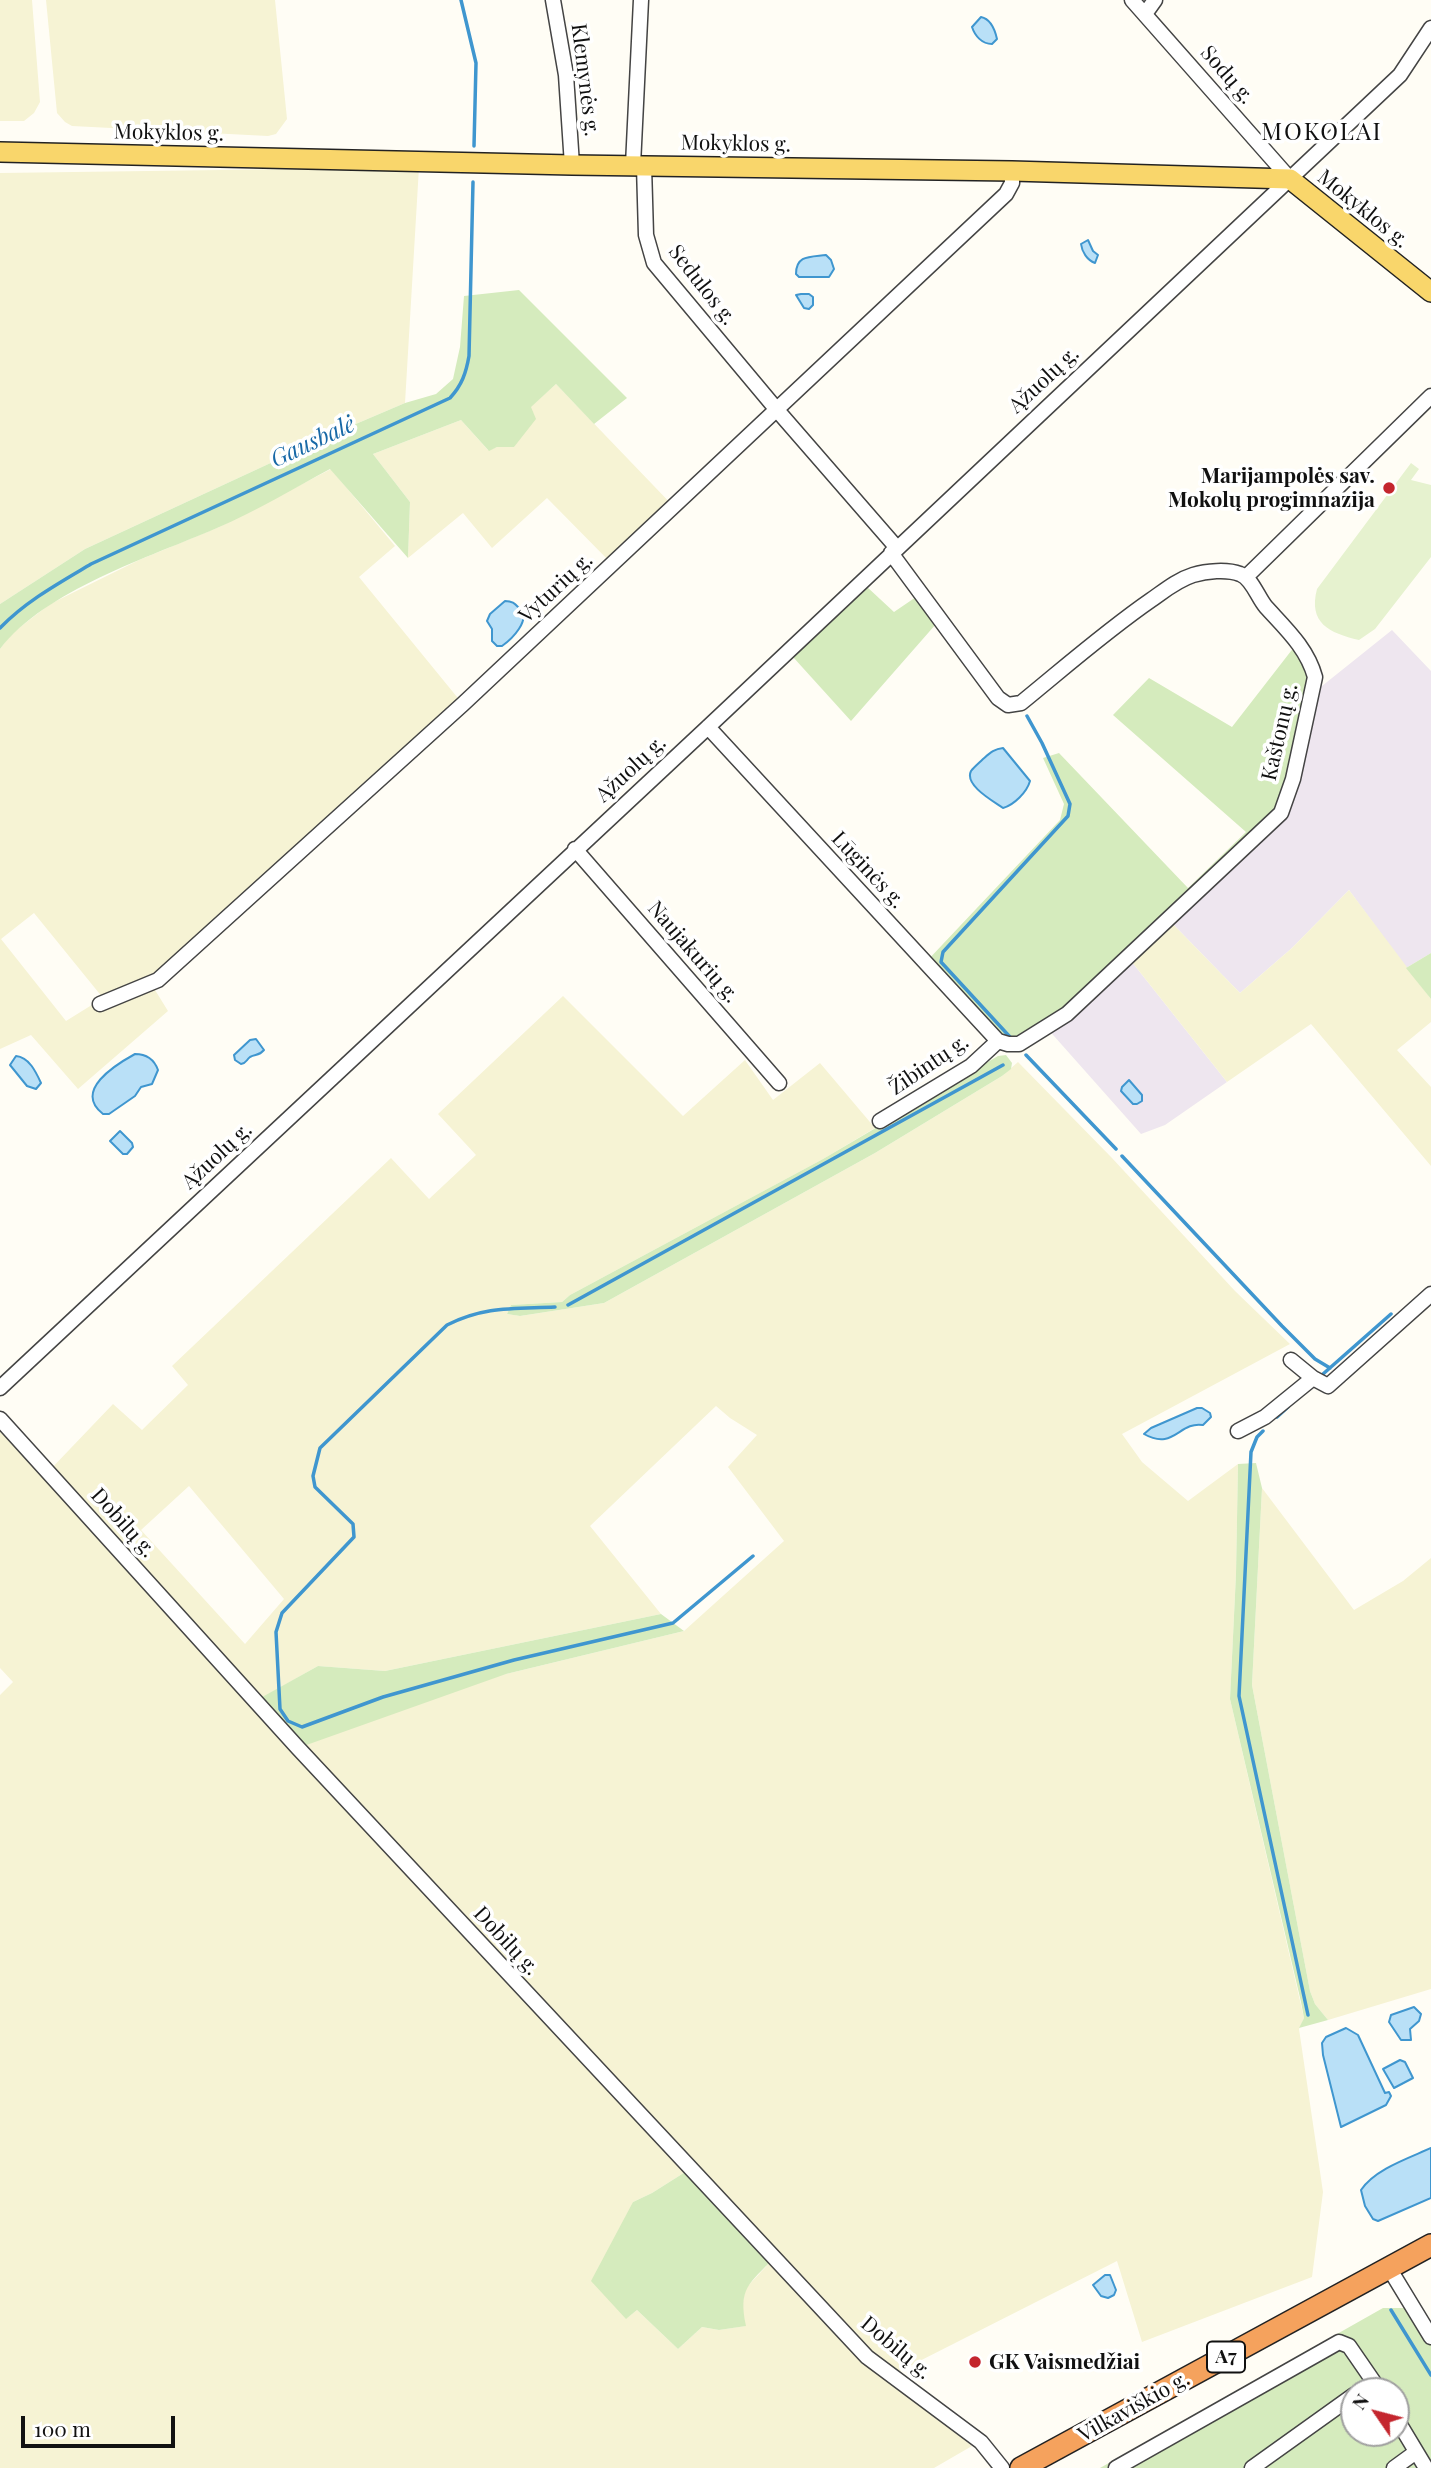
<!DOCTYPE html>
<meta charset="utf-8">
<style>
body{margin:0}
#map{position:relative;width:1431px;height:2468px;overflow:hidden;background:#fffdf5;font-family:"Playfair Display",serif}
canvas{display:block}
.north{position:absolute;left:1340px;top:2377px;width:70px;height:70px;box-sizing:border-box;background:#fff;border:2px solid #a0a0a0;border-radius:50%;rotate:305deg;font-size:19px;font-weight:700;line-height:28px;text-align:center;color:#111}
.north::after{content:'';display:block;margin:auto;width:24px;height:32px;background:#c4262e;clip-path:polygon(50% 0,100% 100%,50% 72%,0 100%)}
.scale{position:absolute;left:21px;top:2416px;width:154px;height:32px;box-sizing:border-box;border:4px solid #111;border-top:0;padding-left:9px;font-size:21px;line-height:24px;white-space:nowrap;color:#111;-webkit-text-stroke:5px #fff;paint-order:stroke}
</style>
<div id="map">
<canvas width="1431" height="2468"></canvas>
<div class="north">N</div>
<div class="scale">100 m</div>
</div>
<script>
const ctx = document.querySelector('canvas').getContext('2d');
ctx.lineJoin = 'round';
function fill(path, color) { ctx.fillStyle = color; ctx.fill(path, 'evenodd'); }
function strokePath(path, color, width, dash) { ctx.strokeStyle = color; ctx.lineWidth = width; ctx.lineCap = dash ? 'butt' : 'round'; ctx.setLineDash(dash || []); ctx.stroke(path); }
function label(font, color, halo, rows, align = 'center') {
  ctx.font = font + ' "Playfair Display",serif'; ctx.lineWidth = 7; ctx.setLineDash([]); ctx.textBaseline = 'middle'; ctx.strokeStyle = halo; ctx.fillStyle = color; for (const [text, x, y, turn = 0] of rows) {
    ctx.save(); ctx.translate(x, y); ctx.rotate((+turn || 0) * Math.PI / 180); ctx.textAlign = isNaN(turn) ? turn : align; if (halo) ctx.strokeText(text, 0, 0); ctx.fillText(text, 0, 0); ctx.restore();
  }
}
fill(new Path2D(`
 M1392,630L1431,671V953L1406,968L1349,890L1292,948L1240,993L1168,919L1281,813L1301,781L1312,694Z
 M1128,957L1227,1082L1165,1125L1141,1134L1046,1027Z`), '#eee6ef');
fill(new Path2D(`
 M0,0H32L40,102L34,113L24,121H0Z
 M46,0H275L287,119L276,134L268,136L72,126L65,122L57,113Z
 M372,166L419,167L405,403L344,429L85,549L0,604V173L296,169Z
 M556,384L677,510L616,568L547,498L492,548L463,513L408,558L410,502L373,454L461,420L488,450L497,447H514L530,407Z
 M331,469L395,546L359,577L466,708L155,990L168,1011L78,1089L31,1035L0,1049V649L10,635L50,604L139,560L219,527ZM34,913L103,998L66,1021L1,939Z
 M1349,890L1431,999V1022L1397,1050L1431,1087V1166L1311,1024L1227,1082L1128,957L1168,919L1240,993L1292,948Z
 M563,996L683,1116L745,1060L773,1100L820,1063L875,1128L823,1159L570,1295L562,1302L511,1305L507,1314L520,1316L604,1303L875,1153L1002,1076L1018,1062L1112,1158L1235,1291L1290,1344L1122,1434L1142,1462L1188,1501L1238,1464L1236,1574L1230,1699L1304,2018L1299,2029L1323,2192L1312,2277L1142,2342L1117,2261L886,2378L972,2446L934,2468H0V1695L13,1682L0,1668V1424L48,1472L113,1404L142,1430L188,1385L172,1366L391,1158L429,1199L476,1155L438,1114ZM716,1406L730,1418L757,1435L728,1467L784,1541L684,1631L506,1674L256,1701L318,1666L385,1671L661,1614L590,1526ZM189,1486L284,1599L245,1644L141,1530ZM690,2169L774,2258L745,2289L742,2308L745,2326L719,2330L702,2327L678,2349L637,2310L627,2318L633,2202L652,2193Z
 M1262,1488L1354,1610L1403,1581L1431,1558V1989L1328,2020L1315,2004L1310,1991L1252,1685Z`), '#f6f3d4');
fill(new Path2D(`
 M519,290L627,398L594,424L556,384L531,407L536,419L514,447H497L489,451L461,420L373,454L410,502L408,558L330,469C293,489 256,511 217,528C150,557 45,590 0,649V604L85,549L344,429L405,403L436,394L453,379L460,347L464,296Z
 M866,586L894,612L916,597L936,624L851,721L793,657Z
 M1298,642L1311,663L1281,813L1067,1014L1008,1044L926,962L1060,820L1064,804L1043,758L1059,753L1188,888L1246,832L1113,715L1149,678L1232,727Z
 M1431,953V999L1406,968Z
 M1006,1055L1012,1063L1011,1069L1002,1076L875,1153L604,1303L520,1316L507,1314L511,1305L562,1302L570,1295L823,1159L998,1056Z
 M1256,1463L1262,1488L1252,1685L1310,1991L1315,2004L1328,2020L1299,2028L1304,2018L1301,2002L1230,1699L1236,1574L1238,1464Z
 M661,1614L684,1631L506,1674L298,1748L255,1701L318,1666L385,1671Z
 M690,2169L774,2258C749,2284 738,2288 746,2326L719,2330L702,2327L678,2349L637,2310L626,2319L591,2281L633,2202L652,2193Z
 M1383,2308H1405L1427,2324L1431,2322V2468H1100ZM1354,2391H1396V2433H1354Z`), '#d5ebbd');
fill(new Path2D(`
 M1411,463L1419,469L1411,480L1431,485V557L1375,629L1359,640C1329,633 1308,623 1317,589Z`), '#e6f2cf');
const water = new Path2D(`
 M981,17C991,19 995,30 997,39L992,44C982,44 975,36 972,27Z
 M1088,240L1093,251L1098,255L1095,263C1087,260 1082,252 1081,244Z
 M826,255L831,260L834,269L829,277H799L796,274C796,255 810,257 826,255Z
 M801,294H809L813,297V305L809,309L804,308L796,295Z
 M505,601C513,601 515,604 520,609C531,620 512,639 502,646H497L492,641V629L487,621L490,614Z
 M1003,748L1030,781C1027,792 1014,805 1003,808C993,801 964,785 971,771C974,767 979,763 983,759C990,753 994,749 1003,748Z
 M256,1039L264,1050C259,1056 256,1054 250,1057C246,1060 247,1063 241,1064L235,1060L234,1055L250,1040Z
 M135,1054C147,1054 154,1059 158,1070L152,1084L141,1087L135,1096L109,1114H103C73,1091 115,1065 135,1054Z
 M16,1056C29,1057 36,1072 41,1083L36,1089L27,1086L10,1065Z
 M1129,1080L1142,1095V1101L1137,1104H1133L1121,1091L1122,1087Z
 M120,1131L132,1143L133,1147L127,1154H123L110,1141Z
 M1197,1408H1202L1210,1413L1211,1417L1203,1425C1179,1421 1174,1451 1144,1434L1151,1428Z
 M1414,2007L1421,2014L1419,2021L1410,2029L1411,2040H1401L1389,2022L1391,2015Z
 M1346,2028L1358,2035L1385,2093L1389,2092L1391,2096L1386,2105L1341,2127L1323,2055L1322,2043L1326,2037Z
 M1400,2060L1405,2062L1413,2078L1394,2088L1383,2069Z
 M1431,2148V2198L1378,2221L1373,2219L1365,2206L1361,2190C1375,2169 1409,2158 1431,2148Z
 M1105,2275H1110L1116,2290L1114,2295L1108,2298L1101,2296L1093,2285Z`);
fill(water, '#b9e0f7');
strokePath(water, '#3f96cf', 2);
strokePath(new Path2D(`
 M461,0L476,63L474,146
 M0,628C26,601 59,583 91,564L450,398C462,385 466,373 469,356L473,182
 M1010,1037L941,962L943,952L1068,816L1070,804L1042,743L1027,716
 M1026,1055L1116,1149
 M1122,1156L1282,1326L1315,1359L1330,1368
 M568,1305L1003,1065
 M555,1307C513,1309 485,1306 447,1325L320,1448L313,1476L315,1487L353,1524L354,1537L282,1613L276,1632L280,1709L288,1721L302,1727L383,1697L514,1660L673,1623L753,1556
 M1323,1374L1391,1314
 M1277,1417L1288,1407
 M1263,1431L1257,1437L1251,1452L1239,1696L1308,2015
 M1391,2310L1431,2375`), '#3f96cf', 3.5);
const minor = new Path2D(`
 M553,0L566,75L572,165
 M1132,0L1290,179
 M1145,14L1155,0
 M633,165L641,0
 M644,166L646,235L654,263L777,410L897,548
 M1246,577L1431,396
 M708,727L998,1041L1008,1044H1019L1067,1014L1281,813L1293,779L1315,677C1307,648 1286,629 1266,607C1258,598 1252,578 1240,574C1227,569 1206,571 1193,575C1177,580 1164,591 1151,600C1106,631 1064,668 1021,703L1008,705L998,698L891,553
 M575,849L779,1083
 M100,1004L158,980L463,704L1006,194L1012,183V171
 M880,1121L971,1066L998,1041
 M1291,1360L1313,1378L1328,1386L1431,1294
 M0,1388L708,727L1400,75L1431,28
 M0,1419L298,1748L867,2357L981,2442L1002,2468
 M1238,1431L1265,1417L1313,1378
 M1389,2268L1431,2337
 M1396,2418L1426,2468
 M1116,2468L1339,2342L1349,2346L1380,2391
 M1252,2468L1354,2395
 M1394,2468L1416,2452`);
const major = new Path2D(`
 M0,152L572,165L1012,171L1290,179L1431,292`);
const highway = new Path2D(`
 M1021,2468L1431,2245`);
strokePath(minor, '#444', 17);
strokePath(major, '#222', 22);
strokePath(highway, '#222', 24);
strokePath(minor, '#fff', 14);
strokePath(major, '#f9d66b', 19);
strokePath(highway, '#f5a25d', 21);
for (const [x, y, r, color] of [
 [1389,488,7,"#c4262e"],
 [975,2362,7,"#c4262e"]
]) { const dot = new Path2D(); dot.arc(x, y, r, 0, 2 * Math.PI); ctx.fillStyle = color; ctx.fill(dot); strokePath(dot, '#fff', 2.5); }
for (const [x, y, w] of [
 [1226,2357,38]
]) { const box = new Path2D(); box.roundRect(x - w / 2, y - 15.5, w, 31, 5); ctx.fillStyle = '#fff'; ctx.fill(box); strokePath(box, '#111', 2); }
label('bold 19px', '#111', null, [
 ["A7",1226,2357]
]);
label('21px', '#111', '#fff', [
 ["Sodų g.",1227,75,49],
 ["Klemynės g.",585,80,83],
 ["Mokyklos g.",169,133,1],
 ["Mokyklos g.",736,144,1],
 ["Mokyklos g.",1363,209,39],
 ["Sedulos g.",702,285,52],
 ["Ąžuolų g.",1044,380,-43],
 ["Vyturių g.",556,588,-43],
 ["Kaštonų g.",1280,732,-77],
 ["Ąžuolų g.",631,769,-43],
 ["Lūginės g.",868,870,47],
 ["Naujakurių g.",693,952,49],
 ["Žibintų g.",929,1065,-34],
 ["Ąžuolų g.",217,1156,-43],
 ["Dobilų g.",123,1523,48],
 ["Dobilų g.",506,1941,47],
 ["Dobilų g.",896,2348,40],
 ["Vilkaviškio g.",1134,2407,-29]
]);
label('bold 21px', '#111', '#fff', [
 ["Marijampolės sav.",1375,476],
 ["Mokolų progimnazija",1375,500],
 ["GK Vaismedžiai",989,2362,"left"]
], 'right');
label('italic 23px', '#1768a6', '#fff', [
 ["Gausbalė",313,442,-25]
]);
ctx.letterSpacing = '2px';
label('24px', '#111', '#fff', [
 ["MOKOLAI",1322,133]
]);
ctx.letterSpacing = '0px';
</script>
